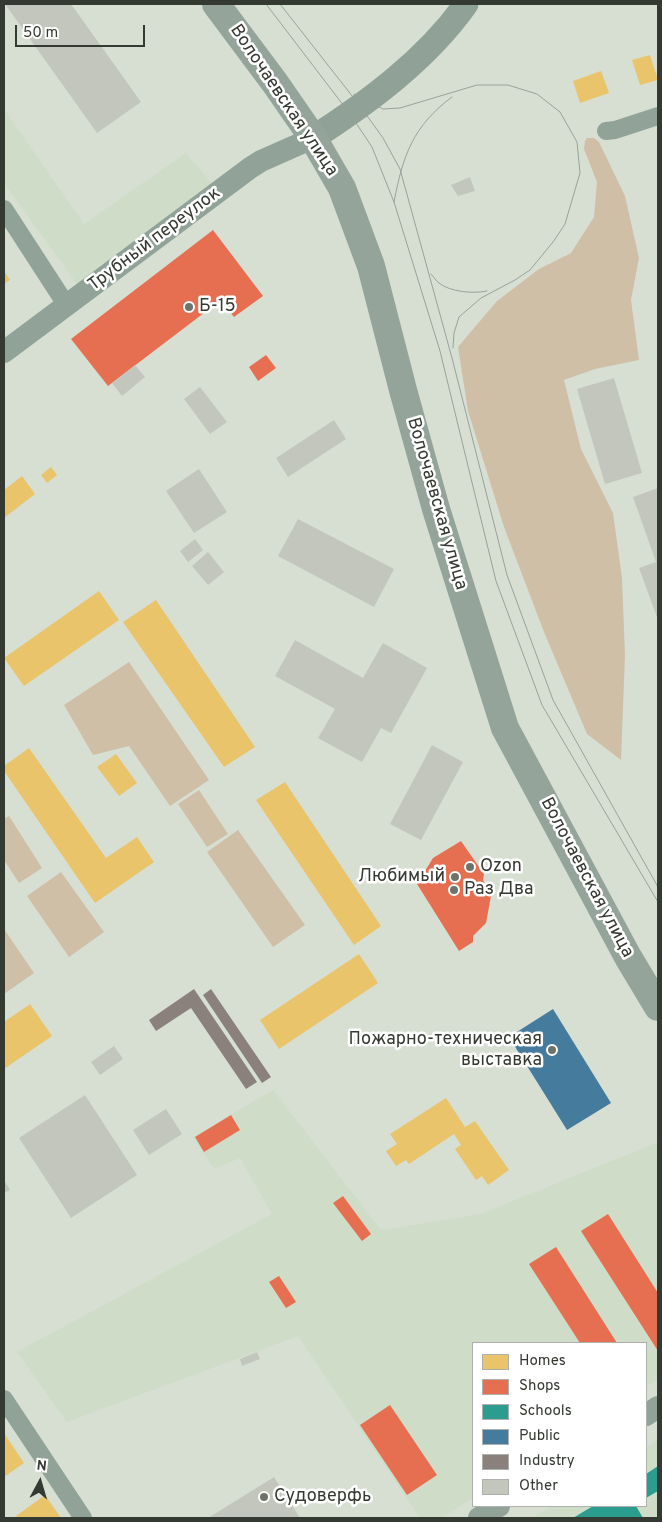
<!DOCTYPE html>
<meta charset="utf-8">
<style>
body{margin:0}
#map{position:relative;width:662px;height:1522px;overflow:hidden;background:#d7dfd3;font-family:Overpass,sans-serif}
canvas{display:block}
.frame{position:absolute;inset:0;border:5px solid #343931;pointer-events:none}
.legend{position:absolute;left:472px;top:1342px;width:175px;height:165px;box-sizing:border-box;background:#fff;border:1px solid #aeb0ad;margin:0;padding:6px 9px;list-style:none;font-size:15px;color:#343931}
.legend li{display:flex;align-items:center;gap:10px;height:25px}
.legend b{width:25px;border:1px solid #aeb0ad}
.north{position:absolute;left:15px;top:1457px;width:50px;height:50px;-webkit-text-stroke:4px #fff;paint-order:stroke;rotate:6deg;font-size:14px;font-weight:700;line-height:20px;text-align:center;color:#343931}
.north::after{content:'';display:block;margin:auto;width:18px;height:22px;background:#343931;clip-path:polygon(50% 0,100% 100%,50% 72%,0 100%)}
.scale{position:absolute;left:15px;top:25px;width:130px;height:22px;box-sizing:border-box;border:2px solid #343931;border-top:0;padding-left:6px;font-size:15px;line-height:18px;white-space:nowrap;color:#343931;-webkit-text-stroke:4px #fff;paint-order:stroke}
</style>
<div id="map">
<canvas width="662" height="1522"></canvas>
<div class="frame"></div>
<ul class="legend">
<li><b style="height:14px;background:#e9c46a"></b>Homes</li>
<li><b style="height:14px;background:#e76f51"></b>Shops</li>
<li><b style="height:14px;background:#2a9d8f"></b>Schools</li>
<li><b style="height:14px;background:#457b9d"></b>Public</li>
<li><b style="height:14px;background:#8a817c"></b>Industry</li>
<li><b style="height:14px;background:#c3c6bc"></b>Other</li>
</ul>
<div class="north">N</div>
<div class="scale">50 m</div>
</div>
<script>
const ctx = document.querySelector('canvas').getContext('2d');
ctx.lineJoin = 'round';
function fill(path, color) { ctx.fillStyle = color; ctx.fill(path, 'evenodd'); }
function strokePath(path, color, width, dash) { ctx.strokeStyle = color; ctx.lineWidth = width; ctx.lineCap = dash ? 'butt' : 'round'; ctx.setLineDash(dash || []); ctx.stroke(path); }
function label(font, color, halo, rows, align = 'center') {
  ctx.font = font + ' Overpass,sans-serif'; ctx.lineWidth = 5; ctx.setLineDash([]); ctx.textBaseline = 'middle'; ctx.strokeStyle = halo; ctx.fillStyle = color; for (const [text, x, y, turn = 0] of rows) {
    ctx.save(); ctx.translate(x, y); ctx.rotate((+turn || 0) * Math.PI / 180); ctx.textAlign = isNaN(turn) ? turn : align; if (halo) ctx.strokeText(text, 0, 0); ctx.fillText(text, 0, 0); ctx.restore();
  }
}
fill(new Path2D(`
 M4,109L84,224L186,153L214,186L77,284L4,183Z
 M273,1090L381,1230L481,1214L658,1142V1379L646,1387V1343H473V1498L441,1518H420L298,1336L67,1422L17,1352L272,1214L240,1158L214,1169L193,1137Z
 M658,1439V1518H532L552,1506H646V1447Z`), '#cfdcc7');
fill(new Path2D(`
 M587,138H594L599,142L625,196L639,258L631,300L639,360L595,369L564,380L581,449L613,513L622,578L625,655L621,760L587,734L544,632L504,527L468,411L458,347L497,301L539,269L571,253L594,217L597,182L584,149L585,141Z
 M129,662L209,780L170,806L129,746L93,755L64,705Z
 M199,790L228,834L207,847L178,804Z
 M9,816L42,868L19,883L4,860V819Z
 M238,830L305,925L273,947L207,852Z
 M61,872L104,932L69,957L27,896Z
 M4,929L34,973L4,994Z`), '#cfbfa7');
fill(new Path2D(`
 M650,55L658,80L640,85L632,60Z
 M601,71L609,93L580,103L573,81Z
 M4,271L10,280L4,284Z
 M51,467L57,475L47,483L41,475Z
 M22,476L35,494L4,518V490Z
 M99,591L119,620L24,686L4,658Z
 M156,600L255,747L224,767L123,622Z
 M29,748L106,858L137,837L154,862L95,903L4,771V766Z
 M116,754L137,783L119,796L97,767Z
 M285,782L381,926L354,945L256,800Z
 M359,954L378,983L279,1049L260,1020Z
 M30,1004L52,1036L4,1069V1022Z
 M446,1098L465,1127L475,1121L509,1170L488,1185L482,1176L476,1180L455,1149L461,1145L454,1134L409,1164L406,1160L396,1166L386,1151L397,1144L390,1134Z
 M4,1433L24,1463L4,1477Z
 M45,1495L61,1518H18L16,1516Z`), '#e9c46a');
fill(new Path2D(`
 M213,230L263,296L234,317L221,300L108,386L71,339Z
 M266,355L276,368L258,381L249,367Z
 M461,841L484,874L483,880L491,896L486,923L473,936V942L459,951L417,884L433,858Z
 M231,1115L240,1130L204,1152L195,1137Z
 M343,1196L371,1234L362,1241L333,1203Z
 M608,1214L658,1293V1351L581,1231Z
 M556,1247L617,1343H580L529,1264Z
 M279,1276L296,1302L286,1308L269,1282Z
 M390,1405L437,1475L407,1495L360,1425Z`), '#e76f51');
fill(new Path2D(`
 M658,1466V1491L646,1498V1474Z
 M593,1506H636L643,1518H573Z`), '#2a9d8f');
fill(new Path2D(`
 M553,1009L611,1103L567,1130L509,1037Z`), '#457b9d');
fill(new Path2D(`
 M194,989L257,1082L246,1089L191,1008L156,1031L149,1020Z
 M211,989L271,1077L262,1083L203,995Z`), '#8a817c');
fill(new Path2D(`
 M5,4H71L141,102L97,133Z
 M470,177L475,191L458,196L451,185Z
 M135,365L145,377L122,396L112,383Z
 M614,378L642,473L605,484L577,389Z
 M200,387L227,422L210,434L184,399Z
 M334,420L346,439L288,477L276,458Z
 M199,469L227,512L194,533L166,491Z
 M658,488V620L639,568L656,562L633,497Z
 M298,519L394,569L374,607L278,556Z
 M195,539L203,550L188,562L180,551Z
 M208,552L224,572L208,585L192,566Z
 M295,640L363,678L383,643L427,668L391,733L381,728L362,762L318,738L335,709L275,676Z
 M432,745L463,762L421,840L390,824Z
 M114,1046L123,1059L100,1075L91,1062Z
 M85,1095L137,1175L71,1218L19,1138Z
 M166,1109L182,1134L149,1155L133,1130Z
 M4,1180L10,1190L4,1193Z
 M257,1352L260,1359L242,1366L240,1359Z
 M274,1477L300,1518H208Z`), '#c3c6bc');
strokePath(new Path2D(`
 M606,131L615,130L658,116
 M4,209L67,306
 M4,1399L83,1518`), '#91a298', 18);
strokePath(new Path2D(`
 M4,352L250,168L261,161L313,138
 M646,1415L658,1407
 M479,1518L499,1506`), '#91a298', 22);
strokePath(new Path2D(`
 M313,138C369,102 427,59 466,4`), '#90a197', 25);
strokePath(new Path2D(`
 M216,4L275,83L313,138L342,188L371,266L403,390L436,509L505,728L628,957L658,1007`), '#94a49a', 28);
strokePath(new Path2D(`
 M266,4L350,114L372,147L394,202L440,351L496,581L542,705L658,902
 M280,4L360,106L383,138L400,169L452,358L507,575L553,700L658,887
 M354,94L383,109L400,108L477,85H508L537,94L560,112L577,142L580,173L565,224L553,242L530,270L515,280L481,298L459,317L454,333L453,348
 M394,202C403,155 413,126 452,97
 M431,274C434,277 436,281 439,283C450,292 474,294 487,291`), '#96a299', 1);
for (const [x, y, r, color] of [
 [189,307,5,"#6d736a"],
 [470,867,5,"#6d736a"],
 [455,877,5,"#6d736a"],
 [454,890,5,"#6d736a"],
 [552,1050,5,"#6d736a"],
 [264,1497,5,"#6d736a"]
]) { const dot = new Path2D(); dot.arc(x, y, r, 0, 2 * Math.PI); ctx.fillStyle = color; ctx.fill(dot); strokePath(dot, '#fff', 2); }
label('18px', '#343931', '#fff', [
 ["Волочаевская улица",283,101,56],
 ["Трубный переулок",155,240,-37],
 ["Волочаевская улица",436,504,74],
 ["Волочаевская улица",586,878,62]
]);
label('18px', '#343931', '#fff', [
 ["Б-15",199,307],
 ["Ozon",480,867],
 ["Любимый",445,877,"right"],
 ["Раз Два",464,890],
 ["Пожарно-техническая",542,1040,"right"],
 ["выставка",542,1061,"right"],
 ["Судоверфь",274,1497]
], 'left');
</script>
